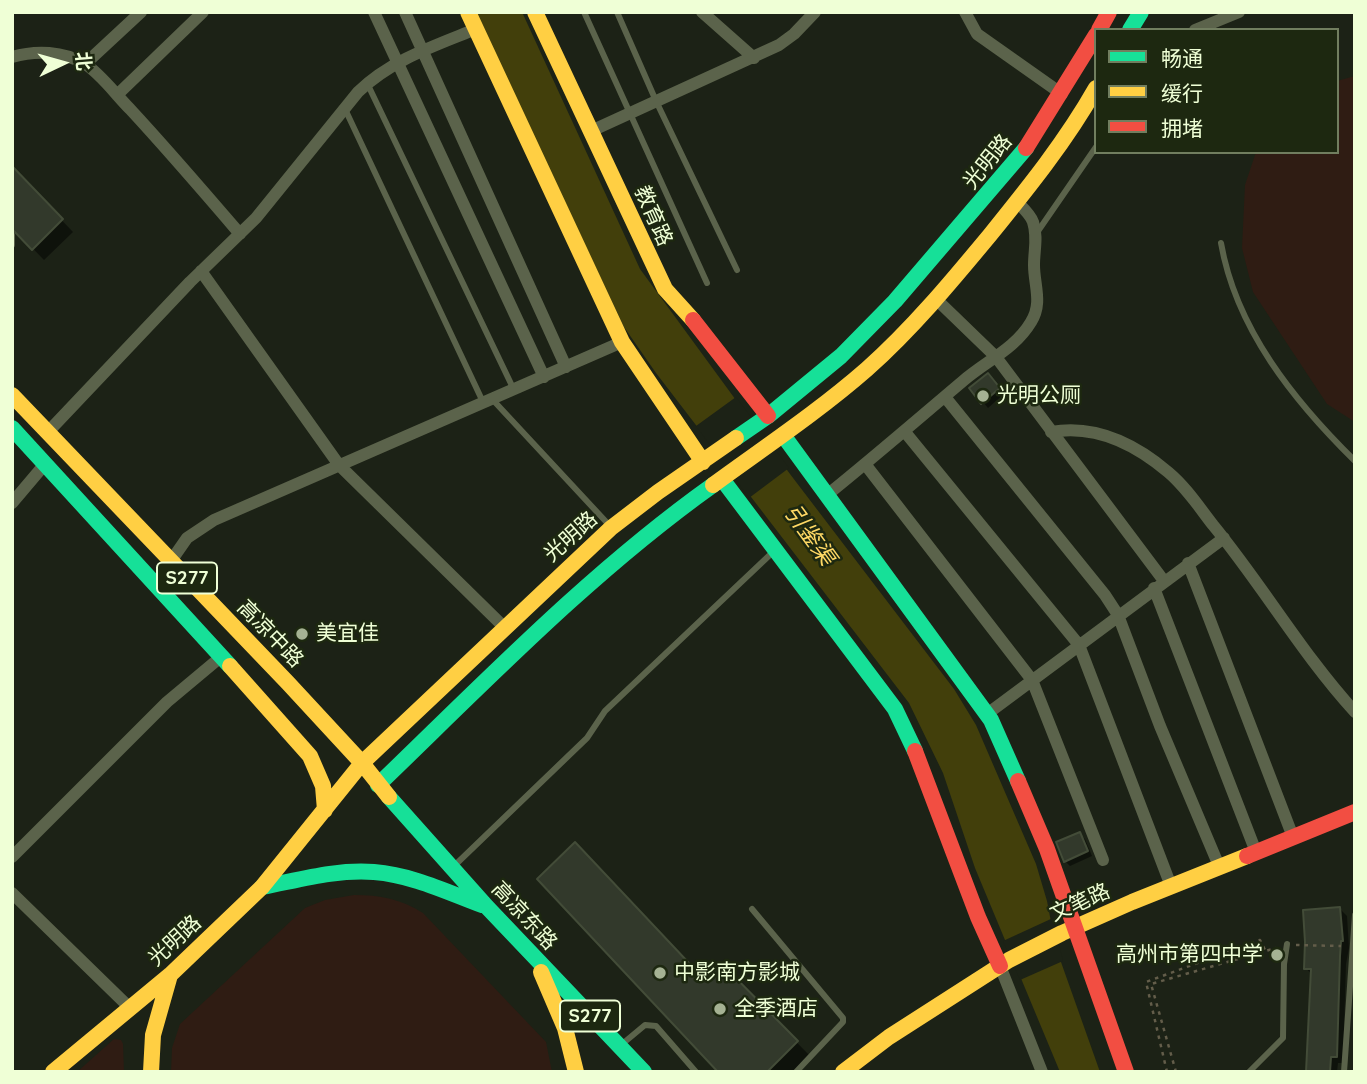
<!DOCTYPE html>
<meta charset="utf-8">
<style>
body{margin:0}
#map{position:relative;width:1367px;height:1084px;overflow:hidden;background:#1c2216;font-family:Quicksand,"Noto Sans SC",sans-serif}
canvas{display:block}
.frame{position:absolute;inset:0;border:14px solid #efffd6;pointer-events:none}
.legend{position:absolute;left:1094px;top:28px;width:245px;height:126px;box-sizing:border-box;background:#1d2810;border:2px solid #717e5f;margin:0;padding:9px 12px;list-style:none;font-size:21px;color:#efffd6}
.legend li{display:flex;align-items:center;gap:14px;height:35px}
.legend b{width:35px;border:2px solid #717e5f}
.north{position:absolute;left:28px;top:28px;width:70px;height:70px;-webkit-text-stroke:5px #1d2810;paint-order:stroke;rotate:85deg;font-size:19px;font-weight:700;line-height:28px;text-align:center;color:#efffd6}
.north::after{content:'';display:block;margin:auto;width:24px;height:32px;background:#efffd6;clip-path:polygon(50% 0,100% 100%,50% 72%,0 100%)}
</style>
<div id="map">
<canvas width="1367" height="1084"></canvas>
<div class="frame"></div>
<ul class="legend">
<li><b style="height:9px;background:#16e098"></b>畅通</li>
<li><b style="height:9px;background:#ffcf43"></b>缓行</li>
<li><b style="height:9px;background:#f24e42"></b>拥堵</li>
</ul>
<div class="north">北</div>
</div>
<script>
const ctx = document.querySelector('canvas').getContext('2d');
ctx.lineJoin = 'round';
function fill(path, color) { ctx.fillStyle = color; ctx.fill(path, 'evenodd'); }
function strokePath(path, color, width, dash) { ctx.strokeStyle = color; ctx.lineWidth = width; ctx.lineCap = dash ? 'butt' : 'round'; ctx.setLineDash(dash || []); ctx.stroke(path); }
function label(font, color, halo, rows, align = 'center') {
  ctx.font = font + ' Quicksand,"Noto Sans SC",sans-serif'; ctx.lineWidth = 5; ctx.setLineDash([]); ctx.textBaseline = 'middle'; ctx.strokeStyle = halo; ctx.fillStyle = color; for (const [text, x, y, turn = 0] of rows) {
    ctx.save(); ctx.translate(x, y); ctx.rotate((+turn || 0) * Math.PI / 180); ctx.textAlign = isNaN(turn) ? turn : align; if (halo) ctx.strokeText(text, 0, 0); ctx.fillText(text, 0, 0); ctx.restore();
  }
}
fill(new Path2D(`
 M1355,76V422L1327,404L1253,292L1242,248L1245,185L1256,152H1337V81Z
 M354,895C380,895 401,899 423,913L546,1042L552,1072H171L172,1048L180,1024L305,908L325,900Z
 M114,1039L121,1040L123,1044L124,1072H77Z`), '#2f1c13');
fill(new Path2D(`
 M475,12H522L640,269L790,474L954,689L976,725L1036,864L1047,901L1056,948L1100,1072H1060L975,868L943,773L909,703L656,373L624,327Z`), '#423f0b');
fill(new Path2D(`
 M736,397L789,468L749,498L696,426Z
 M1053,918L1063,961L1020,980L1003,941Z`), '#1c2216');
fill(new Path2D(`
 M12,168L73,232L44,260L12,227Z
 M993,380L1004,394L988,408L983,402Z
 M1079,834L1085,839L1092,856L1070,866L1065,861Z
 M1339,908L1347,916L1349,948L1346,964L1343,1063H1338L1337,1072H1307L1312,975L1306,968Z
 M721,965L811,1057L795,1072H720Z`), '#0007');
const building = new Path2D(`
 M12,166L63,219L32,250L12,229Z
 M988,373L1000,388L981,404L969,388Z
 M1080,832L1088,851L1064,862L1056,842Z
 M575,842L704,979L721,963L798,1041L767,1072H718L537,879Z
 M1340,907L1343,941H1341L1340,956L1337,1057H1331L1330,1072H1306L1311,969H1304L1305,942L1303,910Z`);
fill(building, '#32392b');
strokePath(building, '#434c38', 2);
strokePath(new Path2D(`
 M1296,945L1341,946
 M1167,1072L1146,982L1260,940L1266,952
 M1176,1072L1151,984L1276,948`), '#635d4a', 2.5, [3.5, 5]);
strokePath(new Path2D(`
 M584,12L707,283
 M617,12L656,101L737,270
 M368,85L514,390
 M345,109L483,402
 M1036,234L1096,147
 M12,235V245
 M1221,243C1236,329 1294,401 1355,461
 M492,399L610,526
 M453,867L587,738L605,711L774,551
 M752,909L843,1018V1022L796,1072
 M621,1045L645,1025L656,1026L696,1072
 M1249,1072L1283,1038L1284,964L1287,944
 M1344,1072L1355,915`), '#5b634b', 6);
strokePath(new Path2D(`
 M374,12L544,377
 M405,12L566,367
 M702,12L754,58
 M965,12L977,34L1062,94
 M1195,30L1239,12
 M12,57C36,50 63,51 85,64C101,74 116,95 130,109C168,150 204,192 240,234
 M85,64L141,12
 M117,95L203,12
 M591,131L779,45L794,34L815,12
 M201,271L339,465L504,627
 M936,299L996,357L1164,581
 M945,397L1105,595L1118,615L1160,726L1219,866
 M905,432L1079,645L1171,886
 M1051,432C1096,424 1135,444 1168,472C1186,487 1199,507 1213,525C1263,586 1302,654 1355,712
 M47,433L190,282L256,218L358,92C391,60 434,46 476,29
 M865,464L1032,680L1103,860
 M827,495C873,458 918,419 963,381C986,361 1015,349 1031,322C1043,303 1034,285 1034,265C1034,250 1038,237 1033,222C1030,214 1023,208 1017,202
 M12,503L45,464
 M171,561L187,538L214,520L622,342
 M1188,563L1293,837
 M1154,588L1256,852
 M987,714L1224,538
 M12,857L167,702L222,656
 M12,893L130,1008
 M1000,966L1042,1072`), '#5b634b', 12);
strokePath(new Path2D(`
 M1130,30L1141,12
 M12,428L230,666
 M783,435L991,720L1018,781
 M736,438L768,416L841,356L895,301L1026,148
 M722,479L895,709L915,751
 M378,785C486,681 591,572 713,485
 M389,797L487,907L644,1072
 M262,887C299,880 336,869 374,872C412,875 447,892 482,905`), '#16e098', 16);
strokePath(new Path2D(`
 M468,12L622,342L703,462
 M535,12L665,289L693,320
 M12,395L288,683L362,763L389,797
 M713,485C765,447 819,411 867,369C912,329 951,282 990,235C1028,188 1066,141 1096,88
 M230,666L310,756L323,786L325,810
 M362,763L611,528L658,492L736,438
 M541,972L565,1028L576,1072
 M53,1072L170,975L262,887L362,763
 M151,1072L153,1035L170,975
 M843,1072L889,1037L1009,960L1062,933L1132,902L1247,856`), '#ffcf43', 16);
strokePath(new Path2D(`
 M1099,30L1109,12
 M1026,148L1096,35
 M693,320L768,416
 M915,751L978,917L1000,966
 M1018,781L1047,849L1126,1072
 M1247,856L1355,812`), '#f24e42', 16);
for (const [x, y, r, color] of [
 [983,396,7,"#a5b293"],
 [302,634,7,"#a5b293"],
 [1277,955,7,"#a5b293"],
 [660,973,7,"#a5b293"],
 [720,1009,7,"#a5b293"]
]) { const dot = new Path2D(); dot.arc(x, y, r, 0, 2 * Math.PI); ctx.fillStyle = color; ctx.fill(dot); strokePath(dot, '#1d2810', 2.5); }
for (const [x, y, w] of [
 [187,578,60],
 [590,1016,60]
]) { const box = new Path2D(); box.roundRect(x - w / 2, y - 15.5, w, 31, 5); ctx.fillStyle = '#1d2810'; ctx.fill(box); strokePath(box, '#efffd6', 2); }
label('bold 19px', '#efffd6', null, [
 ["S277",187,578],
 ["S277",590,1016]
]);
label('21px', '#efffd6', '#1d2810', [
 ["光明路",988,162,-51],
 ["教育路",653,216,66],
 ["光明路",571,537,-42],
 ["高凉中路",270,634,46],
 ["文笔路",1080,903,-24],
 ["高凉东路",524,916,47],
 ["光明路",175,941,-43]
]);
label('21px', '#efffd6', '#1d2810', [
 ["光明公厕",997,396],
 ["美宜佳",316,634],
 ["高州市第四中学",1263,955,"right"],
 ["中影南方影城",674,973],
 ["全季酒店",734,1009]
], 'left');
label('italic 23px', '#ffd965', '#1d2810', [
 ["引鉴渠",809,535,54]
]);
</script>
